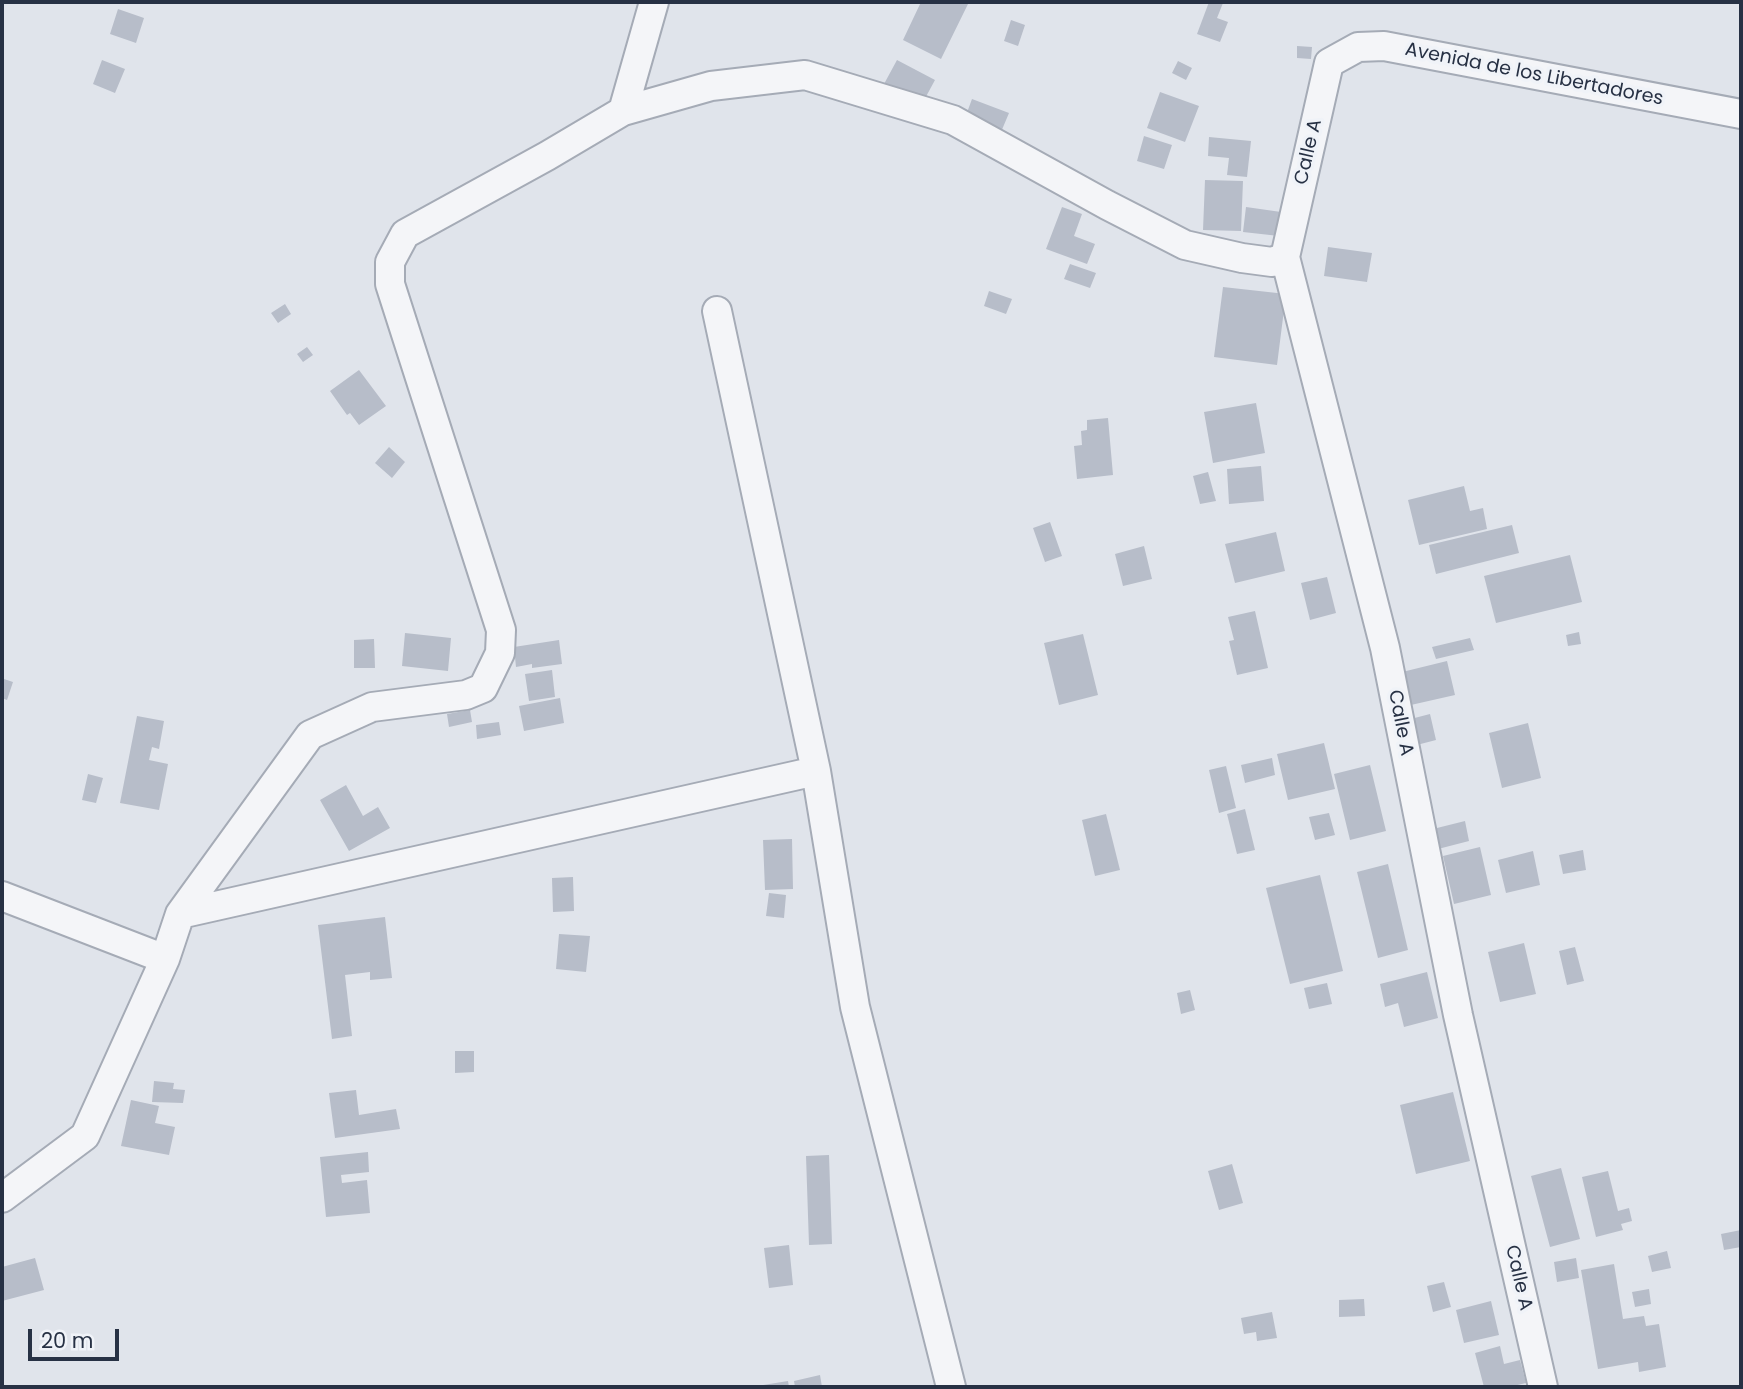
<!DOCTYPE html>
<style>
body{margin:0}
#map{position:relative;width:1743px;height:1389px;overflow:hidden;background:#e0e4eb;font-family:Poppins,sans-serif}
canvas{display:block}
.frame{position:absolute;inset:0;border:4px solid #273144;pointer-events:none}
.scale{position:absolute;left:28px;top:1329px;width:91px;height:32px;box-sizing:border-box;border:4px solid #273144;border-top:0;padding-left:9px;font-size:21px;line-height:24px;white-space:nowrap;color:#273144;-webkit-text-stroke:5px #f0f3f8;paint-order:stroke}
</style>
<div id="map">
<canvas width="1743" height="1389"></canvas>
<div class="frame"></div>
<div class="scale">20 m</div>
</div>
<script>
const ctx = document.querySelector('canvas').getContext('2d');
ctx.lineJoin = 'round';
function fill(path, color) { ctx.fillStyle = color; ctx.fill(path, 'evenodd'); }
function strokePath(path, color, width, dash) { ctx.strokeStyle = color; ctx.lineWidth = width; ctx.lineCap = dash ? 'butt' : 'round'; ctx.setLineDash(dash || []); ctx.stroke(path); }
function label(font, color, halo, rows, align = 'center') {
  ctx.font = font + ' Poppins,sans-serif'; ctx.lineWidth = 7; ctx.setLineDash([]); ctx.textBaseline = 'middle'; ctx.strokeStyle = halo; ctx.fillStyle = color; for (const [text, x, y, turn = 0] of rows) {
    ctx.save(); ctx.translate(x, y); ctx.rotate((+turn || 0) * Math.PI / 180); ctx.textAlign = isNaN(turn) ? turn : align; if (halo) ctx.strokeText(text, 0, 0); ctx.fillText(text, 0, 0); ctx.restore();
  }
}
fill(new Path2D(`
 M921,2H963L968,4L941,59L903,40Z
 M1209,2L1223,3L1217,18L1228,22L1220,42L1197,34Z
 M118,9L144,18L136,43L110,34Z
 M1011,20L1025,25L1018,46L1004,41Z
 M1297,46L1312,47L1311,59L1297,58Z
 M102,60L125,69L115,93L93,84Z
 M897,60L935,80L922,104L884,84Z
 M1178,61L1192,68L1186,80L1172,73Z
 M1160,92L1199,106L1185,142L1147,128Z
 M972,99L1009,113L1001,132L965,118Z
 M1144,136L1172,145L1164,169L1137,161Z
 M1209,137L1251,141L1247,177L1227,175L1229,158L1208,156Z
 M1205,180L1243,181L1241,231L1203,230Z
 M1062,207L1082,214L1074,236L1095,244L1087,264L1046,249Z
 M1246,207L1281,212L1279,236L1243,232Z
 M1328,247L1372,253L1367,282L1324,276Z
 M1070,264L1096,273L1090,288L1064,279Z
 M1223,287L1286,294L1277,365L1214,357Z
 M989,291L1012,299L1006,314L984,306Z
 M285,304L291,314L278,323L271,313Z
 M307,347L313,355L303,362L297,354Z
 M359,370L386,406L359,425L350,413L347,415L330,391Z
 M1256,403L1265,453L1213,463L1204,412Z
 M1108,418L1113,475L1077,479L1074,446L1082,445L1081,431L1087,430V420Z
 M389,447L405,462L392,478L375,463Z
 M1261,466L1264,501L1229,504L1227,469Z
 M1208,472L1216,501L1200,504L1193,476Z
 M1464,486L1470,511L1483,508L1487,529L1419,545L1408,500Z
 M1050,522L1062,556L1045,562L1033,528Z
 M1512,525L1519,553L1436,574L1429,545Z
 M1276,532L1285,571L1235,583L1225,544Z
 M1144,546L1152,579L1123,586L1115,554Z
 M1570,555L1582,602L1496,623L1484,576Z
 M1327,577L1336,613L1310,620L1301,583Z
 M1255,611L1268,668L1237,675L1229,641L1234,640L1228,617Z
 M1579,632L1581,644L1568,646L1566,635Z
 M405,633L451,638L448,671L402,666Z
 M1083,634L1098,695L1059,705L1044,643Z
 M1470,638L1474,650L1436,659L1432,647Z
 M374,639L375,668H354V640Z
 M559,640L562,664L532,668V664L516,667L514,647Z
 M1447,661L1455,695L1402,707L1394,674Z
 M552,670L555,697L529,701L525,674Z
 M4,679L13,682L7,700L2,698Z
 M560,698L564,723L524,731L519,706Z
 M470,710L472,722L449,727L447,714Z
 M1430,714L1436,740L1409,747L1403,721Z
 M137,716L164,721L159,749L152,747L149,760L168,764L159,810L120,803Z
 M499,722L501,735L477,739L476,725Z
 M1528,723L1541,778L1502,788L1489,733Z
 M1324,743L1335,789L1288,800L1277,754Z
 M1272,758L1275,775L1245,783L1241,765Z
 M1370,765L1386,831L1350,840L1334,774Z
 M1226,766L1236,808L1219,813L1209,770Z
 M88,774L103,778L96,803L82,800Z
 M346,785L363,816L378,807L390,828L349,851L320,800Z
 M1245,809L1255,850L1237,854L1227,814Z
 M1329,813L1335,835L1315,840L1309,817Z
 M1106,814L1120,870L1095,876L1082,820Z
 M1465,821L1469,841L1438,849L1433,829Z
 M792,839L793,889L765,890L763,840Z
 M1480,847L1491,895L1454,904L1443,856Z
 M1583,850L1586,870L1563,874L1559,855Z
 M1533,851L1540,885L1506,893L1498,860Z
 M1388,864L1408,950L1378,958L1357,872Z
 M1320,875L1343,971L1290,984L1266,888Z
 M573,877L574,911L553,912L552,878Z
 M769,893L786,895L784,918L766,916Z
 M385,917L392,978L370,980V972L345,975L352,1036L332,1039L318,925Z
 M559,934L590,936L586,972L556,969Z
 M1524,943L1536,994L1500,1002L1488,952Z
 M1575,947L1584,981L1567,985L1559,951Z
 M1427,972L1438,1018L1404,1027L1398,1003L1385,1007L1380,984Z
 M1327,983L1332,1004L1309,1009L1304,988Z
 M1190,990L1195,1010L1181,1014L1177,993Z
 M455,1051H474V1072L455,1073Z
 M154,1081L174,1083L173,1089L185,1090L183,1103L152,1102Z
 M356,1090L359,1115L396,1109L400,1129L335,1138L329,1093Z
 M1453,1092L1470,1161L1416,1174L1400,1105Z
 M131,1100L159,1106L155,1123L175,1127L169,1155L121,1146Z
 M368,1152L369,1172L341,1175L342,1183L367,1180L370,1213L326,1217L320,1157Z
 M829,1155L832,1244L809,1245L806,1156Z
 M1232,1164L1243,1203L1219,1210L1208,1171Z
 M1561,1168L1580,1239L1550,1247L1531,1176Z
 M1608,1171L1618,1211L1629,1208L1632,1221L1621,1224L1623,1230L1596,1237L1582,1177Z
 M1741,1230V1247L1724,1250L1721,1234Z
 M789,1245L793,1285L769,1288L764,1248Z
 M1667,1251L1671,1268L1652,1272L1648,1256Z
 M35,1258L44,1290L2,1301V1267Z
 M1576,1258L1579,1278L1557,1282L1554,1262Z
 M1614,1264L1623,1319L1644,1316L1646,1326L1659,1324L1666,1367L1639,1372L1638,1362L1598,1369L1581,1270Z
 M1444,1282L1451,1307L1433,1312L1427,1286Z
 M1649,1289L1651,1304L1635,1307L1632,1292Z
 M1364,1299L1365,1316L1339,1317V1300Z
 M1491,1301L1499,1335L1464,1343L1456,1310Z
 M1272,1312L1277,1338L1257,1341L1256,1332L1244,1334L1241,1318Z
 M1500,1346L1504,1364L1520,1360L1526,1383L1509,1387H1484L1475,1353Z
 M820,1375L822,1387H795L794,1381Z
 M788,1381L789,1387H757V1386Z`), '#b7bdc9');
const minor = new Path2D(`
 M623,111L654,2
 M717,311L816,771L855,1007L951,1387
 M2,896L165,959
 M180,914L816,771
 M2,1198L85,1136L165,959L180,914L310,735L372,707L466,695L483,688L500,653L501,630L390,284V262L405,234L547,156L623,111L711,86L805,75L953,120L1107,205L1185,245L1242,258L1272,262L1285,257
 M1543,1387L1458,1015L1385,648L1285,257L1329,63L1358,47L1384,46L1741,114`);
strokePath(minor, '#a5abb6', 32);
strokePath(minor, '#f4f5f8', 28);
label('19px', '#273144', '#f0f3f8', [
 ["Avenida de los Libertadores",1534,75,11],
 ["Calle A",1309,152,-77],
 ["Calle A",1400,723,79],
 ["Calle A",1518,1278,77]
]);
</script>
